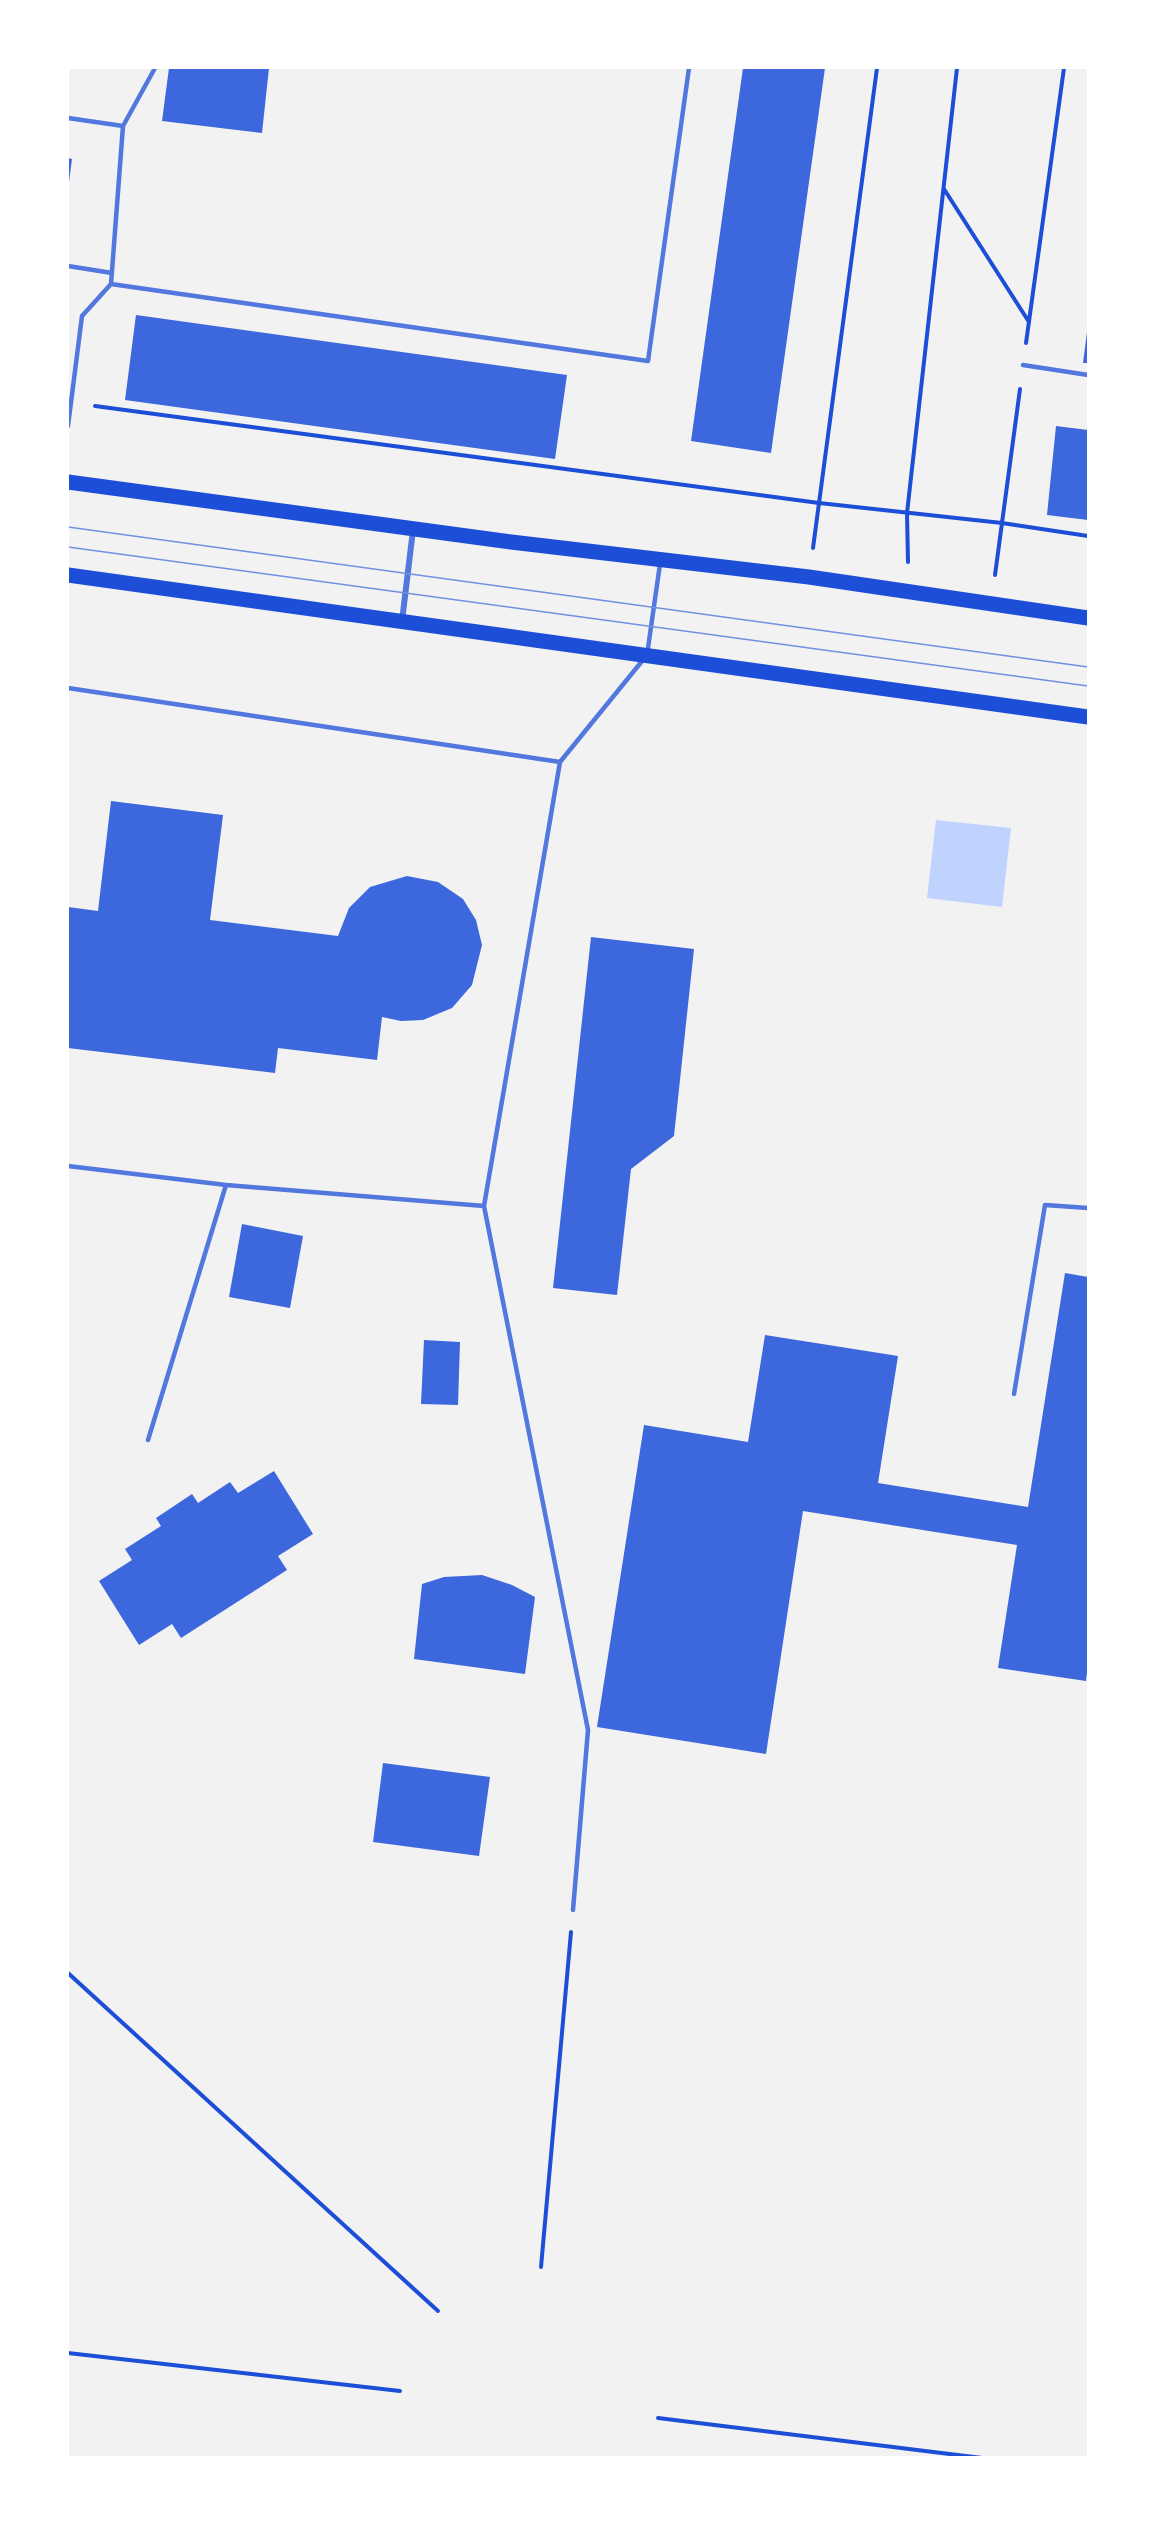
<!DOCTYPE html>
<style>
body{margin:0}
#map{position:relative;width:1156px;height:2525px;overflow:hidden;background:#f2f2f2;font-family:"Roboto Condensed",sans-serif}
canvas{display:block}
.frame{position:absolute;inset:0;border:69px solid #fff;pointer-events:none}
</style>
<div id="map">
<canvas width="1156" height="2525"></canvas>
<div class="frame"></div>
</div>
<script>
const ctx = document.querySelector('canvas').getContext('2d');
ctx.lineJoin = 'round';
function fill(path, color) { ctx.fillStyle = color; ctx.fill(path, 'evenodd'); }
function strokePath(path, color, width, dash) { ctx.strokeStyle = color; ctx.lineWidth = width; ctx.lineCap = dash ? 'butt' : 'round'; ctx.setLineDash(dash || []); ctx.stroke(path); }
fill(new Path2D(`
 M936,820L1011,828L1002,907L927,898Z`), '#bfd3fe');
fill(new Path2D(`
 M169,68H269L262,133L162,121Z
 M743,68H825L771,453L691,441Z
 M68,158L72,159L69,182H68Z
 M136,315L567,375L555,459L125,400Z
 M1087,332L1088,333V363H1083Z
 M1056,426L1088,430V520L1047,515Z
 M111,801L223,815L210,920L338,936L349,908L370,887L407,876L438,882L463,899L476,920L482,945L472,985L452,1008L423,1020L401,1021L382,1017L377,1060L278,1048L275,1073L68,1048V907L98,911Z
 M591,937L694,949L674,1136L631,1169L617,1295L553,1288Z
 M242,1224L303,1236L290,1308L229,1297Z
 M1065,1273L1088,1277V1665L1086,1681L998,1668L1017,1545L803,1511L766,1754L597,1727L644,1425L748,1442L765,1335L898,1356L878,1483L1028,1507Z
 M424,1340L460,1342L458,1405L421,1404Z
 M274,1471L313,1534L278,1556L287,1570L181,1638L172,1624L139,1645L99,1581L132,1560L125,1549L161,1526L156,1518L192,1494L198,1503L230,1482L238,1493Z
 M482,1575L512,1585L535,1597L525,1674L414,1659L422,1584L444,1577Z
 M383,1763L490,1777L479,1856L373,1842Z`), '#3d67dc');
strokePath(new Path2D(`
 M944,189L1029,322
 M1026,343L1064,68
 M95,406L819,503L1002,523L1088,536
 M813,548L877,68
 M908,562L907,513L957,68
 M995,575L1020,389
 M68,1973L438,2311
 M541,2267L571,1932
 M68,2353L400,2391
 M658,2418L982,2458`), '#1d4ed8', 4);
strokePath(new Path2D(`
 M68,118L123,126L111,284L648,361L689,68
 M123,126L155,68
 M68,266L112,273
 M1023,365L1088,375
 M68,426L82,316L111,284
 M68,688L560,762
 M68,1166L226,1185L484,1206
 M1014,1394L1045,1205L1088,1208
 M148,1440L226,1185
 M573,1910L588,1730L484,1206L560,762L647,655L660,564`), '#5277de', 4.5);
strokePath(new Path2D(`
 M402,621L413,530`), '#5277de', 6);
strokePath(new Path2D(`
 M68,482L511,542L809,577L1088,618
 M68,575L1088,717`), '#1d4ed8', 15);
strokePath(new Path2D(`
 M68,527L1088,667
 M68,547L1088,686`), '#7290e2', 1.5);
</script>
